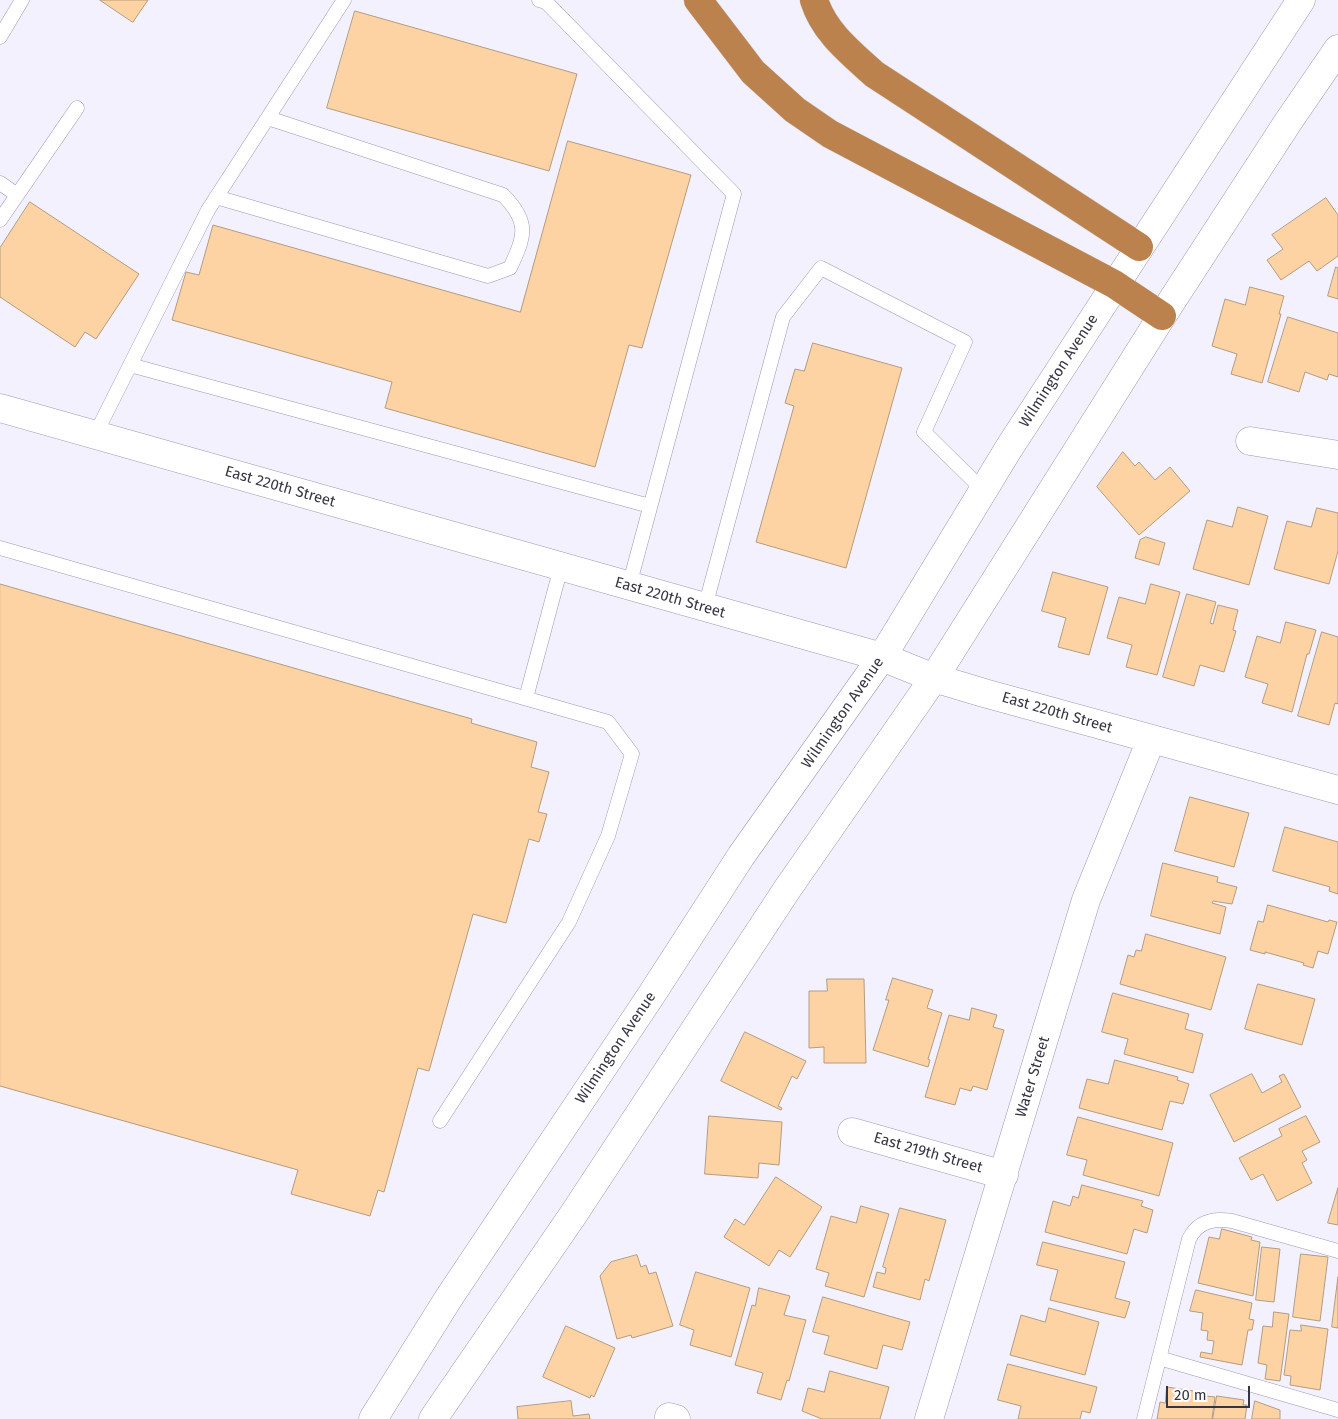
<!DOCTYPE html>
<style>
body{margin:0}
#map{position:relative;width:1338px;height:1419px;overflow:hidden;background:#f4f1ff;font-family:"Fira Sans",sans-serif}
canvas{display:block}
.scale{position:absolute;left:1166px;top:1386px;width:84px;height:22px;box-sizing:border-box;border:2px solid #373441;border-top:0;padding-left:6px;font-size:15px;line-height:18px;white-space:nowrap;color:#373441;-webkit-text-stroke:4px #fff;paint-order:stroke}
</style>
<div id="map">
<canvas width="1338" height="1419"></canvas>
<div class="scale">20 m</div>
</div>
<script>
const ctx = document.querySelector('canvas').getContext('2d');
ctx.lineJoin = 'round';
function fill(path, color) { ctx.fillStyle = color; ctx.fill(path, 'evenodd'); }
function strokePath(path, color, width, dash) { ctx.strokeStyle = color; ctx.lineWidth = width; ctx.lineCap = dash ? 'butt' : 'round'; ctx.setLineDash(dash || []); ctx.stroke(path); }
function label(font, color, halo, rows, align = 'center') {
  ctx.font = font + ' "Fira Sans",sans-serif'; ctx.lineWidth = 4; ctx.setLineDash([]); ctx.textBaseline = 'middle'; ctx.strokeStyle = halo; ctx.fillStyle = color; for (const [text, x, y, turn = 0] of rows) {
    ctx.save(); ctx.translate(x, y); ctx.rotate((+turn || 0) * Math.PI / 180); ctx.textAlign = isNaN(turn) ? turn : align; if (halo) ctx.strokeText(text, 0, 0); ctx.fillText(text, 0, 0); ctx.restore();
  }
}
const building = new Path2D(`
 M100,0H148L133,22Z
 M355,11L577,74L549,171L327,108Z
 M568,141L691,175L642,348L629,345L595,467L385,408L392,382L172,320L186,272L199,275L213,225L520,312Z
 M1326,198L1338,215V256L1317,271L1309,261L1281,280L1267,260L1283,249L1272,235Z
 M30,202L139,274L96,339L85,332L75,347L0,297V248Z
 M1336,267L1338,268V299L1328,296Z
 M1250,287L1284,296L1279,314H1281L1262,383L1231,374L1237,354L1212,346L1225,299L1245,305Z
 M1288,317L1338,333V377L1329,374L1327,380L1305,372L1299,392L1268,382Z
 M813,343L902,368L846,568L756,542L794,406L785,403L795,369L804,371Z
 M1123,452L1135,466L1139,462L1155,480L1170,467L1190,491L1139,535L1097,487Z
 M1238,507L1268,516L1249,585L1193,569L1207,520L1232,527Z
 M1317,508L1338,513V551L1329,584L1274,569L1287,521L1311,527Z
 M1146,537L1165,543L1159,565L1135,558L1140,540Z
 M1053,572L1108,587L1089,655L1058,647L1066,618L1042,611Z
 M0,584L472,719L471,723L537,742L531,767L549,772L538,812L547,814L539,842L529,839L506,923L473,914L429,1071L418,1068L384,1192L378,1190L370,1216L291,1194L298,1170L0,1086Z
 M1151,584L1180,592L1157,675L1126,667L1132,645L1107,638L1119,597L1145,604Z
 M1187,594L1216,602L1210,623L1213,624L1218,605L1238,610L1233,630L1236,631L1224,672L1200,665L1194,686L1163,677Z
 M1286,622L1316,630L1309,654H1307L1292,712L1262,703L1268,684L1245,677L1257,636L1280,643Z
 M1322,632L1338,637V704L1335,703L1329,725L1298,716Z
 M1190,797L1249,813L1234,867L1175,851Z
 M1285,827L1338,842V894L1329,891L1330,887L1273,871Z
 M1163,863L1218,877L1217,882L1237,887L1232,904L1213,901L1212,903L1226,907L1220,934L1151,916Z
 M1268,905L1328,922L1329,920L1337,922L1328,954L1318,951L1313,968L1303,965L1304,963L1265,952V954L1250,950L1258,921L1263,922Z
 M1146,934L1226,957L1211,1010L1120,984L1128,955L1134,957L1136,950L1141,951Z
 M893,978L933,990L927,1008L942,1013L928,1059L930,1060L928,1067L873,1050L889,1000H886Z
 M827,979H864L866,1063H824V1047L809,1048V991H827Z
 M1258,984L1315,999L1302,1045L1245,1029Z
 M1113,993L1189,1014L1185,1029L1203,1034L1193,1073L1124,1054L1128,1039L1102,1032Z
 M972,1008L997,1015L993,1027L1004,1030L987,1090L973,1086L971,1091L960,1088L955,1105L925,1097L949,1015L969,1020Z
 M745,1032L806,1061L797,1079L792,1076L778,1106L782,1108L781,1110L721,1081Z
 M1115,1060L1178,1077L1177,1080L1189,1084L1183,1104L1170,1101L1162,1130L1079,1108L1087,1079L1108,1084Z
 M1252,1074L1262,1093L1282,1082L1279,1076L1284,1074L1301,1107L1234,1142L1210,1095Z
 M709,1116L782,1122L779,1165L759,1163L758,1178L705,1174Z
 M1306,1116L1320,1142L1302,1151L1307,1160L1302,1163L1312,1183L1277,1201L1263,1174L1251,1180L1239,1158L1282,1136L1279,1129Z
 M1078,1117L1173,1143L1159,1196L1083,1175L1087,1160L1067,1155Z
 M776,1177L822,1207L790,1257L779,1250L769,1266L724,1237L735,1219L744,1225Z
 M1082,1185L1143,1201L1141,1206L1153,1210L1147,1233L1134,1229L1127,1254L1045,1232L1053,1201L1070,1206L1073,1196L1078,1198Z
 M1338,1188V1225L1328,1223Z
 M861,1206L889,1214L864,1297L825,1286L829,1273L816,1269L831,1216L856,1223Z
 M900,1208L946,1220L929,1281L925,1279L920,1300L873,1287L877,1272L885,1274L886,1268L883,1267Z
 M1222,1229L1252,1237L1251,1240L1260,1242L1253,1296L1198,1283L1209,1237L1219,1239Z
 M1043,1242L1125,1262L1115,1298L1130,1302L1125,1318L1050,1300L1058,1270L1037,1265Z
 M1262,1247L1280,1249L1274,1302L1256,1300Z
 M1301,1254L1328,1257L1320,1321L1293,1317Z
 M637,1255L641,1267L646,1265L649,1274L656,1272L673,1326L632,1338L631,1335L617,1339L600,1276L611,1262Z
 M696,1272L750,1288L731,1357L690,1345L694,1330L680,1325Z
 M1338,1277V1328L1332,1327Z
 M759,1288L790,1296L784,1315L806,1320L789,1381L787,1380L781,1400L757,1393L763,1373L735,1365L752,1305L755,1306Z
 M1196,1290L1252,1303L1249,1319L1254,1320L1252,1330H1248L1242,1365L1200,1357L1201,1352L1212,1354L1214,1341L1207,1340L1208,1331L1201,1330L1203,1313L1190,1311Z
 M823,1297L910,1322L902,1350L883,1345L877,1369L824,1354L829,1336L813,1332Z
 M1049,1308L1099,1322L1085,1375L1010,1355L1021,1315L1045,1322Z
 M1274,1312L1289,1314L1280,1381L1265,1379L1267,1365L1258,1363L1263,1326L1272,1327Z
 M1301,1325L1328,1329L1320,1390L1290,1385L1291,1376L1284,1375L1290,1330L1301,1331Z
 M566,1326L615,1348L594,1397L591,1395L590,1398L543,1377Z
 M1008,1364L1097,1387L1090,1413L1082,1411L1080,1419H1018L1021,1406L998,1400Z
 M830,1371L889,1387L880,1419H822L802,1411L808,1388L824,1392Z
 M1167,1387L1207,1393L1206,1396L1215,1397L1212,1419H1157L1160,1402L1165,1403Z
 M1217,1396L1244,1400L1243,1405H1247L1245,1419H1213Z
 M571,1401L573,1416L589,1414L590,1419H518L517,1407Z
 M1255,1401L1280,1410V1419H1252Z`);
fill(building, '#fdd3a3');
strokePath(building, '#b39b80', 1);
const lane = new Path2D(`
 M539,0L546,2L734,194L629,586
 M0,37L22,0
 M0,183L17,195
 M216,197L488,276L510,268C525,236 530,222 503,195L268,118
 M0,220L77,108
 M130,365L650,506
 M95,435L208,210L344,0
 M0,548L608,722L632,754L608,836L569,922L440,1121
 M705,607L783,317L821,268L965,342L924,432L983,490
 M526,698L561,567
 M1159,1358L1338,1410
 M1144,1419L1189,1239C1198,1221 1214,1218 1232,1221L1338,1251`);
const street = new Path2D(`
 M1250,441L1338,455
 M852,1132L1004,1175
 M669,1417L676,1419
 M929,1419L1086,900L1151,740`);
const secondary = new Path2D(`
 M0,408L882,657L934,678L984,693L1338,790
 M373,1419L450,1296L650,997L741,856L882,657L1009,448L1301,0
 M433,1419L573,1215L788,888L934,678L1162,316L1288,122L1338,49`);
const highway = new Path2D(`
 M698,0L753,72L795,110L830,134L1114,284L1162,316
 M814,0C824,32 850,52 874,74L1139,247`);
strokePath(lane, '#9f97b7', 15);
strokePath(street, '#9f97b7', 29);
strokePath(secondary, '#9f97b7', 29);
strokePath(highway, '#d3d2d5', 29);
strokePath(lane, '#fff', 14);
strokePath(street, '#fff', 28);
strokePath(secondary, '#fff', 28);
strokePath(highway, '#bc824e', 28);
label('15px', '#373441', '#fff', [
 ["Wilmington Avenue",1059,371,-57],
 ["East 220th Street",280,487,16],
 ["East 220th Street",670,598,16],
 ["Wilmington Avenue",843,713,-55],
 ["East 220th Street",1057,713,16],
 ["Wilmington Avenue",616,1048,-56],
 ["Water Street",1033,1077,-73],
 ["East 219th Street",928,1153,16]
]);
</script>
